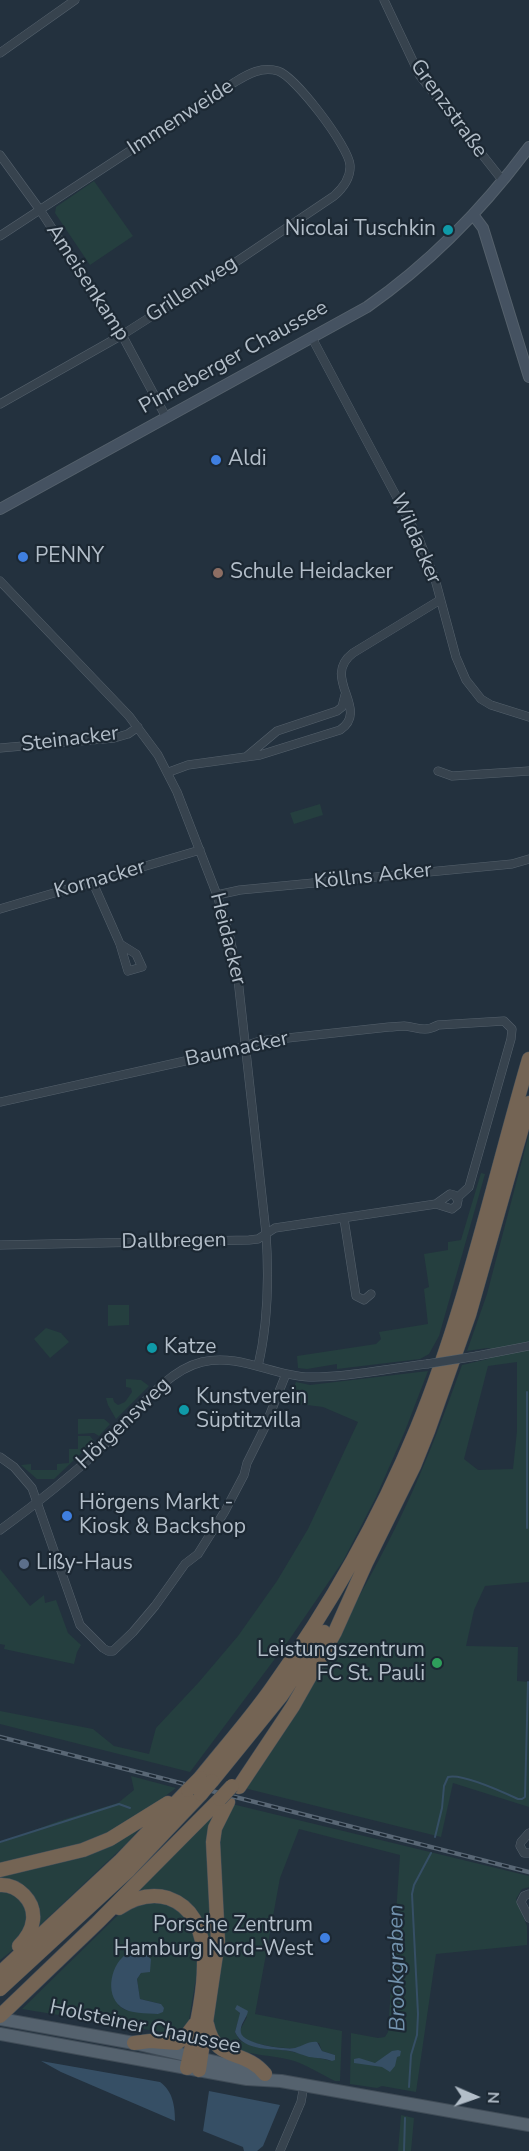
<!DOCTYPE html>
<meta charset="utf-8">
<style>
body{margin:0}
#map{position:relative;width:529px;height:2151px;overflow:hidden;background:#23313e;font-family:"Nunito Sans",sans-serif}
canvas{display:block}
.north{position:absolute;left:445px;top:2067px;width:60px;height:60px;-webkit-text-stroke:4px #1c2833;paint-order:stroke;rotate:92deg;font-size:16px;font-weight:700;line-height:24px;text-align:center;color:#b3bec9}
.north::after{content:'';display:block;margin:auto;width:21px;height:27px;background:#b3bec9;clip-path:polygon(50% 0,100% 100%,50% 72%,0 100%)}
</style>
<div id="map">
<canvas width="529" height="2151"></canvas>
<div class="north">N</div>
</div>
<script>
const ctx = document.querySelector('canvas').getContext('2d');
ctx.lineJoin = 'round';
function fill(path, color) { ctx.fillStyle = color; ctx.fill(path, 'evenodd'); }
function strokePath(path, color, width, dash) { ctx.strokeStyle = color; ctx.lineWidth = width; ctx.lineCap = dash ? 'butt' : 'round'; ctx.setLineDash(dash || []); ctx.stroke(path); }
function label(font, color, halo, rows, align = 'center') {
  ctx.font = font + ' "Nunito Sans",sans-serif'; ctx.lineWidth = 4.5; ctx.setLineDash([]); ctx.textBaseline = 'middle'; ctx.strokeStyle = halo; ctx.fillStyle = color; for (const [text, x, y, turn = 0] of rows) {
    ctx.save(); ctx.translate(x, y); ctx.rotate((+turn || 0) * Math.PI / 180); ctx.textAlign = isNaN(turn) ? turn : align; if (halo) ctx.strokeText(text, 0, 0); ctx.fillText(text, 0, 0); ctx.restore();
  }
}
fill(new Path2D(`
 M94,181L133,236L90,265L55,213L56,207Z
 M320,804L323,815L294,824L290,813Z
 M529,1134V1582L485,1586L474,1610L466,1646L518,1647L517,1681L529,1682V1807L453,1783L441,1837L244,1788C299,1698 357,1608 403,1512C426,1464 444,1415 462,1365L488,1359L496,1354L495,1350L487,1348L467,1351L487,1294ZM517,1362V1431L513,1469L478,1470L464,1459L488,1366Z
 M481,1173L485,1174L439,1336L429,1354L420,1359L337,1369V1364L307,1369L298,1368L297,1356L376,1344L381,1339L379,1332L428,1324L424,1289L429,1287L424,1254L448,1250V1242L461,1240Z
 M108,1305H129V1325L108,1326Z
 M46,1328L61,1333L69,1342L50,1358L34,1339Z
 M428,1371L405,1431L376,1497L343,1561L289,1640L190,1772L0,1724V1711L93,1729L114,1746L149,1754L156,1728L199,1682L238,1636L277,1581L308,1529L358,1422L323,1407L299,1404L289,1400L296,1382L310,1385Z
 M126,1379L141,1380L149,1386L116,1419L108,1405L106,1398H113L114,1402L118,1405L125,1402L132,1392L131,1388L126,1387Z
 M78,1419H104L110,1424L99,1436L94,1433L78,1434Z
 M78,1436H90L94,1441L54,1479H37L21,1465L31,1464V1470H57V1464L69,1463V1449H78Z
 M0,1569L30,1606L44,1595L45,1603L56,1600L68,1633L81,1645L77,1652L74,1664L4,1649L5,1645L0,1644Z
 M131,1776L176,1788L133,1820L75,1849L0,1865V1843L59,1821L118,1803L134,1790Z
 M232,1804L529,1876V1887L522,1889L516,1899L527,1926V1945L436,1954L416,2092L382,2086L377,2088L350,2084L351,2033L378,2038L385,2037L388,2032L400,1855L299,1829L280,1878L255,2014L342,2031L340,2081H335C323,2075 310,2067 297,2062C271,2052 222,2059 211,2026L219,1831ZM239,2010L247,2017L240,2030C241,2034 241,2036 244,2038C251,2044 282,2049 291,2048C302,2048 308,2042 319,2043L322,2051L335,2055V2059L332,2061L289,2051L257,2047L240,2041L235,2032L240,2015Z
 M218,1809L215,1930L209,1979L195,1912L135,1893Z
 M141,1827L126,1844L36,1929L35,1907L0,1881V1875Z
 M0,1890C32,1897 32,1923 15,1947C11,1952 5,1956 0,1960Z
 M141,1902L171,1904L194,1925L199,1960L189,2020L180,2035L22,2009L115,1918L123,1911ZM151,1959L137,1979L140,1999L161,2004L158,2014L125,2010L118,2005Z
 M401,2115L414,2118L411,2151H398Z`), '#253f3f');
fill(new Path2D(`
 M142,1951L151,1959L150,1972L141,1973L137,1979L140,1999L161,2004L164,2008L163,2012L158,2014C146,2013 130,2014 121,2007C104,1994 111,1963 128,1953C131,1952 138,1952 142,1951Z
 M237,2005L248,2011C247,2018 239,2025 241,2033C244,2044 284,2050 295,2048C303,2046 308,2041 317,2042L322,2051L335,2055V2060L332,2061C324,2058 317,2058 309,2057C302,2055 296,2052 290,2051C272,2048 244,2052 235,2032L240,2013L235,2009Z
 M398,2050L401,2051L400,2056L397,2057L395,2066L390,2072L382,2067L354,2063V2059L359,2058L375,2063L392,2051Z
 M41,2061L160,2082C173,2091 175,2107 175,2121L61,2072Z
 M209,2091L280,2105L263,2146L257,2151H244L243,2147L203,2131Z`), '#364f65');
strokePath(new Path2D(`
 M527,1392V1528
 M435,1837L442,1808L444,1786L448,1777C462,1773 503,1792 518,1799H522L525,1797L528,1682
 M0,1842L119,1804L130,1808
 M409,2087L411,2055L417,2035L418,2014L412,1894L414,1885L431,1853
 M404,2151L405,2118`), '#364f65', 2);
const street = new Path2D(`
 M384,0L420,76L503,181
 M0,53L75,0
 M0,155L40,210L122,335L166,417
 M0,236L235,82C248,74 262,66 278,71C295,76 349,147 350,165C351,178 343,188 334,196L215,276L122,335L0,404
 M312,338L419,539L435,579L456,657L466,680L481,699L491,705L529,717
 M0,581L129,716L158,755L177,792L217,895L230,938L237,970L266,1233C269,1277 268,1324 258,1366
 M0,748L114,738L128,734L138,727
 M246,757L277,731L337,711L342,707L345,695
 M438,771L452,776L529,771
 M169,772L188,765L260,755L340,730C371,709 320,678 353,653L440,600
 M93,883L120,944L128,971L142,967L136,954L120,944
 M217,895L240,890L512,864L529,859
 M0,909L200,850
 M0,1102L230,1051L260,1041L389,1027C394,1027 399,1026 404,1026C417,1027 424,1033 438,1025L504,1021L512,1029L511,1039L469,1187L457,1198
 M344,1219L356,1296L364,1300L371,1294
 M0,1245L249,1240L258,1239L275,1228L436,1204L452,1209L457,1205L458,1200L454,1195L450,1194L436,1204
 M477,1356L529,1346
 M0,1457L14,1467L32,1488L80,1625L103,1648L108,1651H113L133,1632L155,1606L185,1564L198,1554L225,1511L244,1475L247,1463L264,1429L286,1374
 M0,1530C36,1504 70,1477 102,1447C131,1420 163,1371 202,1362C239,1353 273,1376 309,1377C344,1378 391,1368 427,1364
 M529,1833L521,1842L520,1846L524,1853H529
 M529,1894L524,1896L521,1902L529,1918
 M280,2151L301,2102L304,2085`);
const secondary = new Path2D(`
 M474,216L483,228L529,377
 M0,509L367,307C430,263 483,209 529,147`);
const primary = new Path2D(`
 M0,2019L134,2043L263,2073
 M0,2034L247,2079L281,2081L529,2125`);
const highway = new Path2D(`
 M200,1778C224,1748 249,1720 271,1689C329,1608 379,1520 417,1428C466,1309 493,1182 529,1059
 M212,1781L281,1696L324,1632
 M239,1787L293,1706L335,1632L366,1563L414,1466L428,1431L469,1315L529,1103
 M0,1870L83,1850L110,1839L168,1803
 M0,1885C18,1884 35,1901 33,1920C32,1930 26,1939 19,1946
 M119,1908C134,1898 150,1893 168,1898C229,1919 196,2023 187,2068
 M0,1973L121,1860L188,1790
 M0,1989L129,1870L201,1794
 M0,2016L98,1922L220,1799
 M207,2024C215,2063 244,2048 265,2074
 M134,2043L150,2041L177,2043L186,2036L195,2024
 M199,2070L218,1941L213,1842L215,1828L228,1802`);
strokePath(street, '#55616c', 9);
strokePath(secondary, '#55616c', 12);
strokePath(primary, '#404c57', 14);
strokePath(highway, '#424e59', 15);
strokePath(street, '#37434e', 8);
strokePath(secondary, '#455261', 10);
strokePath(primary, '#55626e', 12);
strokePath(highway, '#746454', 14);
const rail = new Path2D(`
 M0,1737L529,1872`);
strokePath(rail, '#596775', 4.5);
strokePath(rail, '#1c2833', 2, [7]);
const streetBridge = new Path2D(`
 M427,1364L477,1356`);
const highwayBridge = new Path2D(`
 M188,1790L200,1778
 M201,1794L212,1781
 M220,1799L232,1786`);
strokePath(streetBridge, '#55616c', 9, []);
strokePath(highwayBridge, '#424e59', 15, []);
strokePath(streetBridge, '#37434e', 8);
strokePath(highwayBridge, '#746454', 14);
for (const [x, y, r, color] of [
 [448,230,6,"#0f9aa8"],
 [216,460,6,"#3f7fe0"],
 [23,557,6,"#3f7fe0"],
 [218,573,6,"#8d6e63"],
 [152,1348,6,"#0f9aa8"],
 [184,1410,6,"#0f9aa8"],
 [67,1516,6,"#3f7fe0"],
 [24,1564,6,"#5c6f8a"],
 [437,1663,6,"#2e9e5b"],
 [325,1938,6,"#3f7fe0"]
]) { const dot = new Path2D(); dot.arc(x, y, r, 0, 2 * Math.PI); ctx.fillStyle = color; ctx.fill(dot); strokePath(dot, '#1c2833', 2); }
label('21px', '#b3bec9', '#1c2833', [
 ["Grenzstraße",448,109,54],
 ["Immenweide",181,118,-33],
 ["Ameisenkamp",87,283,57],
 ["Grillenweg",192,290,-33],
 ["Pinneberger Chaussee",234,358,-29],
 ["Wildacker",415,539,66],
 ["Steinacker",70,740,-7],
 ["Köllns Acker",373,877,-6],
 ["Kornacker",100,880,-16],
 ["Heidacker",227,939,76],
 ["Baumacker",237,1050,-12],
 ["Dallbregen",174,1242,-1],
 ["Hörgensweg",124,1424,-44],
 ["Holsteiner Chaussee",145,2028,12]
]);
label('21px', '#b3bec9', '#1c2833', [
 ["Nicolai Tuschkin",436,230,"right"],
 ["Aldi",228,460],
 ["PENNY",35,557],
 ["Schule Heidacker",230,573],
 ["Katze",164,1348],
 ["Kunstverein",196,1398],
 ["Süptitzvilla",196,1422],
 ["Hörgens Markt -",79,1504],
 ["Kiosk & Backshop",79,1528],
 ["Lißy-Haus",36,1564],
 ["Leistungszentrum",425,1651,"right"],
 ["FC St. Pauli",425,1675,"right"],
 ["Porsche Zentrum",313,1926,"right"],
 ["Hamburg Nord-West",313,1950,"right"]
], 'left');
label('italic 22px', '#7292ad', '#1c2833', [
 ["Brookgraben",398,1968,-91]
]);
</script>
